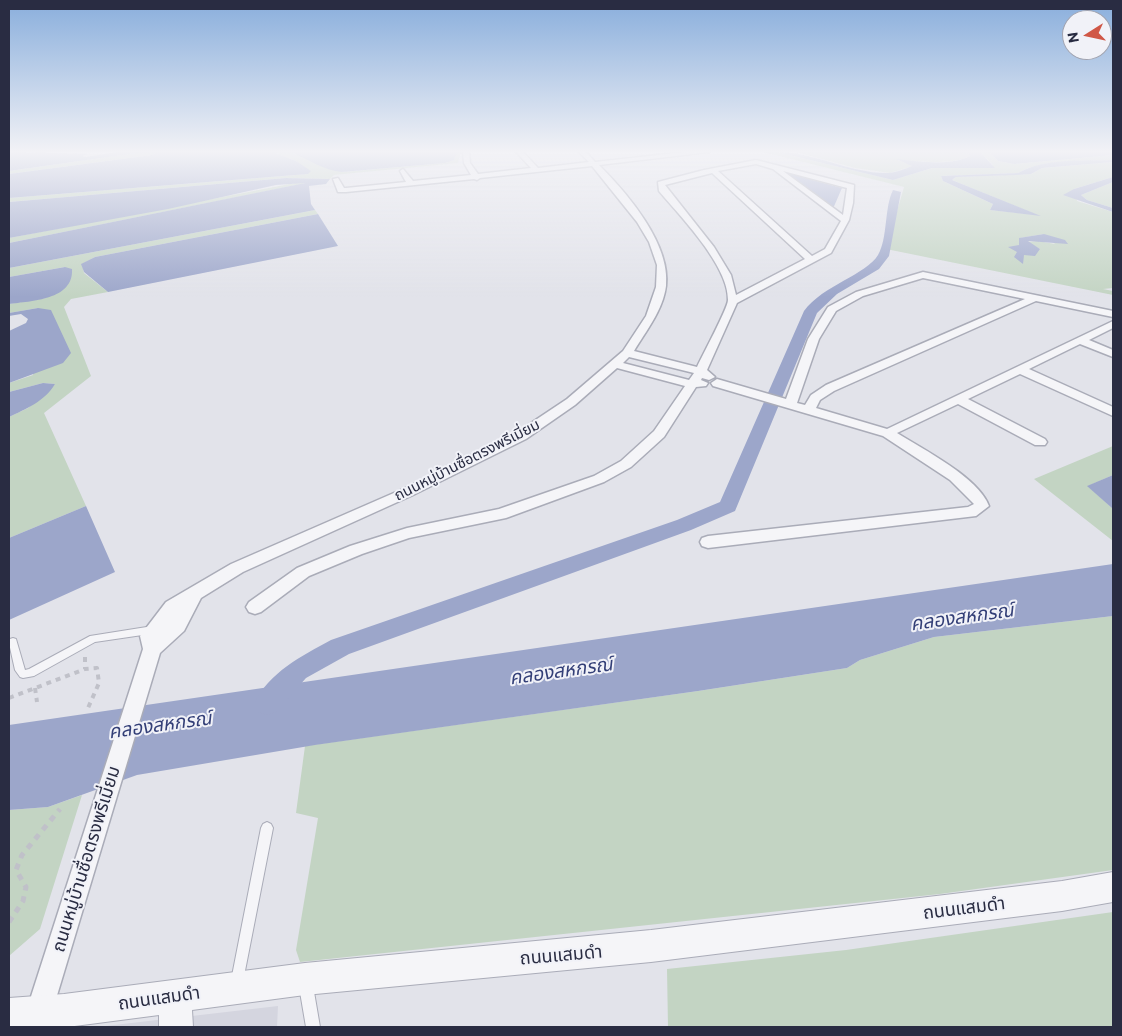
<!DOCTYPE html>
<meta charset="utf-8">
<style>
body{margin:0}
#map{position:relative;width:1122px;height:1036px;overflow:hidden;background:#e2e3ea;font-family:Commissioner,sans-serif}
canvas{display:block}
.frame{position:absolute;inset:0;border:10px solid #292c42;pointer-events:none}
.north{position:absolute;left:1062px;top:10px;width:50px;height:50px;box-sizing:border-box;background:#f1f2f8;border:1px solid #a1a3af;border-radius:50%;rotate:260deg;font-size:14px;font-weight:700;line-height:20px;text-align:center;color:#292c42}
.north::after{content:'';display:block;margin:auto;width:18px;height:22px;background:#d05746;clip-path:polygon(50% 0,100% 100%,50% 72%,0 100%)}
</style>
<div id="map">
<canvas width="1122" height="1036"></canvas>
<div class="frame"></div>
<div class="north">N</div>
</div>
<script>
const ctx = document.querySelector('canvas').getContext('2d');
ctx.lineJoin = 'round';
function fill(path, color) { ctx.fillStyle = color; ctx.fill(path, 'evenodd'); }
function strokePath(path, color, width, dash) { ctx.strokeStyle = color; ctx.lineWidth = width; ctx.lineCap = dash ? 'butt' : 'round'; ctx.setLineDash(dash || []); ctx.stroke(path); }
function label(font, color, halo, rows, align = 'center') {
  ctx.font = font + ' Commissioner,"Noto Sans Thai",sans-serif'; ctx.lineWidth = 4; ctx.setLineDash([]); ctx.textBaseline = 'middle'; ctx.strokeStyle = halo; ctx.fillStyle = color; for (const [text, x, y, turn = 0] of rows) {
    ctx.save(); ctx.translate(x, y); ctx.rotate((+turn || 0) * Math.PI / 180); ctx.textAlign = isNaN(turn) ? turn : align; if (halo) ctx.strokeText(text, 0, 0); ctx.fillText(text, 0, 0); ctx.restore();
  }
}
fill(new Path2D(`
 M278,1006L277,1027H97Z`), '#d4d5df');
fill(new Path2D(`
 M143,152H157L152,155L9,174V171Z
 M273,152H290L342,172L445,163L454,160L457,152H461L458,163L334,175L330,179L286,178L9,202V198L308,174L296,161Z
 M763,152H777L893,180L932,168H989L993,165L980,152H989L998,161L1014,164L1113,155V160C1085,161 1042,159 1018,173L941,176L943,181L993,204L990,210L1037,215L952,180L956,177L1031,174L1042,168L1113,162V177L1074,189L1077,201L1113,212V288L1103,289L1113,291V295L886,249L904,187ZM1044,234L1055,244L1038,241L1027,242L1040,249L1023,255V264L1017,252L1021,242L1020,238Z
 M796,152H967L970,156C949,166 921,161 898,160L913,166L890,173L855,168Z
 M300,182L307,183L9,243V238Z
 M1113,182V208L1087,200L1081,195Z
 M315,210L318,214L95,257L82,264L84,273L108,292L71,299L64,307L91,376L44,413L86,506L9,538V417L28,408L55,384L43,383L9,392V383L33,375L38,308L9,313V304L46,298L65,267L9,277V268Z
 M1113,446V475L1088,486L1113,509V541L1034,479Z
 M1113,616V870L940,894L300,962L296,950L318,818L296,813L305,746L698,691L847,668L860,660L934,637Z
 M82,795L40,929L9,956V810L48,807Z
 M1113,912V1027H668L667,969L846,950Z`), '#c3d4c3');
fill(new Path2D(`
 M16,152L88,154L82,156L85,157L118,152H143L9,171V153Z
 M157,152H273L296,161L311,171L308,174L295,175L9,198V174L152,155Z
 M290,152H457L454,160L445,163L342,172C324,171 307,158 290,152Z
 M777,152C815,152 851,174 889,173C897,172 905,169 912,166L896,159C919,161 948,167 970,156L967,152H980L995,168H932L893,180Z
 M989,152H1113V155L1014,164L998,161Z
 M1113,160V162L1042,168L1031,174L1017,175L956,177L952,180L1041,216L990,210L993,204L943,181L941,176L1018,173C1044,158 1084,161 1113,160Z
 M784,172L842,188L832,211Z
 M1113,177V182L1081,195L1087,200L1113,208V212L1063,195L1074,189Z
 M286,178L330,179L326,184L309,186L311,204L315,210L9,268V243L305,183L276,185L168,209L9,238V202Z
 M318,214L338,246L108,292L84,272L81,264L95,257Z
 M1044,234L1065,240L1068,244L1028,241L1040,249L1035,256L1024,255L1023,264L1014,257L1017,252L1008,247L1019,245V238Z
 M65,267L72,269C74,300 31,301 9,304V277Z
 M38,308L51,310L71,353L63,363L9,383V331L26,323L28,319L21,314L9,316V313Z
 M43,383L55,384C45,401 26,409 9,417V392Z
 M1113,475V509L1087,486Z
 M86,506L115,572L9,620V538Z
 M1113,564V616L934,637L860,660L847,668L698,691L315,745L137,775L48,807L9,810V725Z`), '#9ca6ca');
fill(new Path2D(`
 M893,190L901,192L889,256L879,269L837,294L817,313L735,511L691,530L349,654L306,678L276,712L267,715L258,712L254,704C269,672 302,656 331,640L677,520L720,502L804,311C823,285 866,275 878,255C888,238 884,208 893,190Z`), '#9ca6ca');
const service = new Path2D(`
 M153,626L156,627L157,630L156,633L95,642L34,676L23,678L20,677L15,670L9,643L10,639L13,638L16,639L25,670L29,669L90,636Z
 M267,822L271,824L273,828L243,981L242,986L237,987L232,986L231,981L261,828L263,824Z
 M306,979L311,981L313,986L320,1027H306L299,986L301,981Z`);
const minor = new Path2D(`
 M463,152H469L470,163L478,174L531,168L516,152H523L538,168L589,162L579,152H586L595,162L685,152H709L599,165C627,193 671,244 666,286C663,310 646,331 634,351L697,367C702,356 728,308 728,300C729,266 680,216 659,191L658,182L704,170L756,160L854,185L853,203L849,220L831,253L737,303L707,370L715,377L709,380L702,378L701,380L708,383L706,386L696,387L664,437L631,467L604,482L506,518L409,538L362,554L309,576L261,612L255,614L249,612L246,607L249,602L297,568L350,546L407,528L499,509L594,476L621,461L654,431L685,386L617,368L575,405L526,439L413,495L243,572L201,598L184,631L160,653L52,1012L48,1021L39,1025L30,1021L26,1012L143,649L140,636L166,602L231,564L403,489L516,433L567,399L623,351L646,316L656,287L657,265L649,242L637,222L592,166L480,178L477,180L474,179L346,192H338L333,179L338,178L344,188H346L406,182L400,171L403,169L413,181L471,175L464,163ZM756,164L773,169L841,221L825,249L812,256L718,171ZM783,171L847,188L843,215ZM712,173L805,259L736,295L731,275L714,247L665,185ZM629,357L694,373L689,380L623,363Z
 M923,272L1113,311V317L1036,301L834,391L820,400L816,408L887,429L1113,321V328L1089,340L1113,350V357L1080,344L1029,369L1113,407V416L1020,374L968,399L1045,439L1047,442L1045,445H1035L958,404L897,433C924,450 978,477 989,506L976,516L708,548L702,546L700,542L702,538L708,536L968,507L974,504L950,480L883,436L713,386L711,383L717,379L786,399L808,339L828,307L856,292ZM923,278L1025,299L826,385L811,395L805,405L797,403L819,339L836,311L863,296Z`);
const tertiary = new Path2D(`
 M1113,872V902L1062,911L651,962L305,995L192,1010L193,1027H159V1015L67,1027H9V998L64,994L305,963L651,930L1062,881Z`);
strokePath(service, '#aaacb8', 2);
strokePath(minor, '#aaacb8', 3);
strokePath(tertiary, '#aaacb8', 2);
strokePath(new Path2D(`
 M85,657V669
 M35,688L37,702
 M9,698L85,669L97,668L99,683L88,708`), '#c0c1c9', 4, [5, 5]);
strokePath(new Path2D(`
 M9,922L23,901L26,887L16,870L22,855L60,809`), '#c0c1c9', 5, [6, 6]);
fill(service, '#f5f5f8');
fill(minor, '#f5f5f8');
fill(tertiary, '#f5f5f8');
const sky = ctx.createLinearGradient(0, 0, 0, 297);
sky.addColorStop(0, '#89aedc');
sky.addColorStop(0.51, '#f2f2f6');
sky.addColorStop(1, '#f2f2f600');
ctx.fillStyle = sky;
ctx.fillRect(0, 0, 1122, 297);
label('15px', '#292c42', '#f1f2f8', [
 ["ถนนหมู่บ้านซื่อตรงพรีเมี่ยม",467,460,-27]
]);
label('18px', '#292c42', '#f1f2f8', [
 ["ถนนหมู่บ้านซื่อตรงพรีเมี่ยม",86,859,-73],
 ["ถนนแสมดำ",964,908,-7],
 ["ถนนแสมดำ",561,955,-5],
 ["ถนนแสมดำ",159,998,-8]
]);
label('italic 19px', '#333f77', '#f1f2f8', [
 ["คลองสหกรณ์",962,617,-8],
 ["คลองสหกรณ์",561,671,-8],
 ["คลองสหกรณ์",160,725,-8]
]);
</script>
